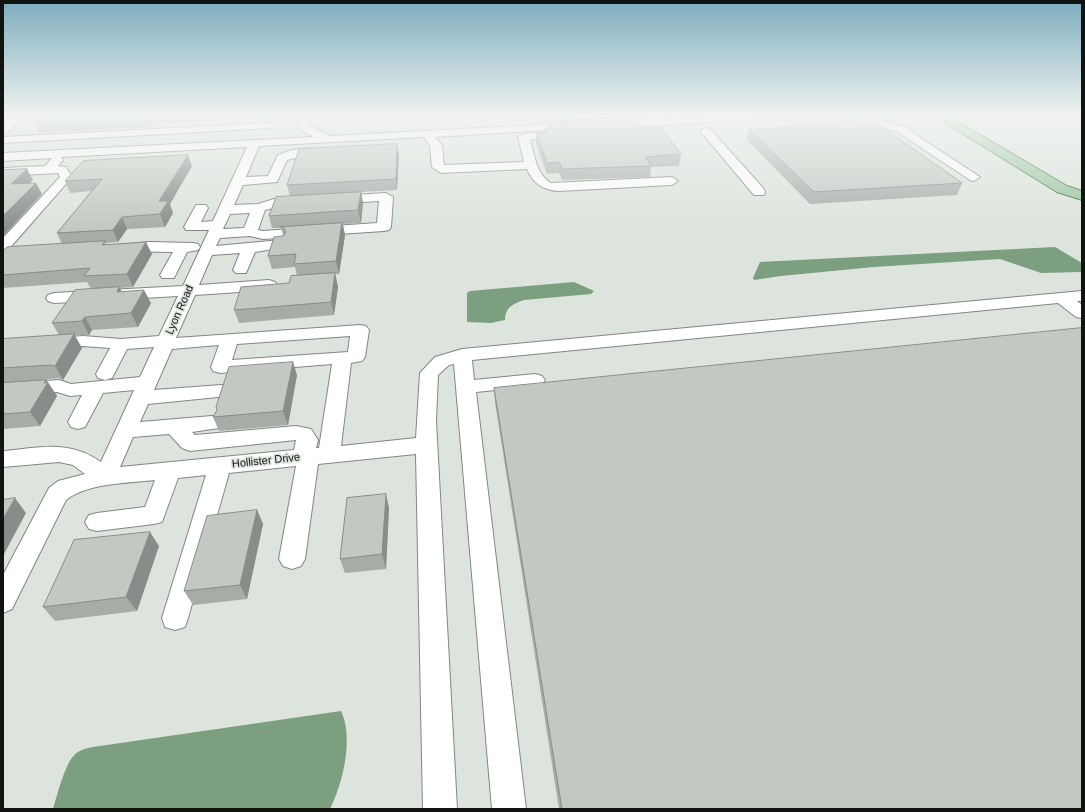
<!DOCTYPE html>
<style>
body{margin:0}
#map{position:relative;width:1085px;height:812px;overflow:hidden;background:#dde4dd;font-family:Arial,sans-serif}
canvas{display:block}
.frame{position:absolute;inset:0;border:4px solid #111311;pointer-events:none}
</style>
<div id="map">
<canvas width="1085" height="812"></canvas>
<div class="frame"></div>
</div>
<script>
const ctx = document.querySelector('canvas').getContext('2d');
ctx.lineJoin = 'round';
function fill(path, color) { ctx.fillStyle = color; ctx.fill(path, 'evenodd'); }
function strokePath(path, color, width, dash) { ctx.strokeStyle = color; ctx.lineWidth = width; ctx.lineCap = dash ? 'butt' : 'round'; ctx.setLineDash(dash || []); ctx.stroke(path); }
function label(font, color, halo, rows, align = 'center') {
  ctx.font = font + ' Arial,sans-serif'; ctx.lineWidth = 3.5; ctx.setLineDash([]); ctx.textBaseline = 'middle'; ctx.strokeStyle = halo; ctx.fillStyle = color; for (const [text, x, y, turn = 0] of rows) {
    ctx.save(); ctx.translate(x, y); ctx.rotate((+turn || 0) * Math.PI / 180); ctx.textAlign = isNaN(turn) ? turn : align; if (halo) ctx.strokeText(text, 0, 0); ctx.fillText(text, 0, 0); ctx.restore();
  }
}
fill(new Path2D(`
 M1055,247L1082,263V272L1041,273L1000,259L874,267L781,276L754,280L753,278L760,262Z
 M574,282L594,291L591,294L524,300C512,304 505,308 505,320L491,323L467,322V293L470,291Z
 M341,711C354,738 343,783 330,809H53C57,796 66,758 78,752C83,749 88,748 93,747Z`), '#7c9f7f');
const minor = new Path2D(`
 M13,116H25L7,132L3,133V125Z
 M298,116H308V125L330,136L574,123L579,126L578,128L435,137L442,145L444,165L524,162L518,137C524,131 541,132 548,134L550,136L548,138L530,140C535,156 536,174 551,183L672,177L678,181L672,185L558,191C542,190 533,183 527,169L441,173L432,167L430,146L424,137L259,146L246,177L268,176L278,155L292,150L312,148L318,151L316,153L287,160L277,182L243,185L234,205L258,204L274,199H306L308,202L306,205C292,208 278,206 265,210L258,230L263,231L377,223L379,201L335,204L330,203L328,200L330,197L335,196L386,193L393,197L391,227L389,230L384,231L263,239L250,236L220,238L216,246L281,240L286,241L288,244L286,247L255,252L246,273H236L233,270L240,253L212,255L199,285L269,280L275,282L277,285L275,288L269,290L195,295L176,338L360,325L366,326L369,330L365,357L362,361L351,363L341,446L416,438L420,373L435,357L462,349L1082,291V301H1077L1082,305V318L1076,317L1058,303L472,360L474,380L535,374L542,376L545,380L542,384L535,386L476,392L526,809H492L454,364L449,365L438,375L436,421L457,809H423L416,454L318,464L305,559L301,566L292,569L283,566L279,559L296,466L229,473L188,618L185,627L175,630L165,627L162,618L206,475L178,478L162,522L154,524L97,531L89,529L85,522L89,515L97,513L145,507L155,480C128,483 87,483 66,500L12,609L3,613V575L49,488L58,481L85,474L73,465L59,462L3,467V451C40,448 68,439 101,462L134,390L103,393L85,427L78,429L71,427L68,422L82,395L70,396L57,392L3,396V384L59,380L71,384L140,377L154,347L127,349L112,378L105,380L98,378L96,374L110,348L83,346L3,352V342L83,336L121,339L159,336L178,296L54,303L48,301L46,298L48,295L54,293L183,286L209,230H186L184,227L196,205H206L208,208L201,222L213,221L247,147L61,157L63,160L58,166L66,167L72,177L8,250L3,251V238L60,177L58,173L3,176V168L45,166L52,158L3,161V153L314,137L299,129ZM250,213L244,228L223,229L230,214ZM350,336L348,352L232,360L237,344ZM219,345L211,367L213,371L220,373L332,364L319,448H316L318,440L311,429L296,426L195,435L192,432L219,428L222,423L219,418L212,416L140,422L148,404L228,396L231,391L228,386L221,385L154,390L172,349ZM169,434L182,448L190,451L296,440L294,450L120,467L133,437Z
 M710,116H773L768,119L610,128L605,125L610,122Z
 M856,116H868L904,127L980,177L974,181L970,180L896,131L870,124C864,129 839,133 834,126L839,123L860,121Z
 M268,123L272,124L273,126L272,128L3,143V137Z
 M706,128L710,129L764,189L765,192L764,195H754L702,133L701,131L702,129Z
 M150,242L193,243L198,244L200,247L198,250L187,252L174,278H162L160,275L173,252L117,251L115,248L117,245Z`);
const major = new Path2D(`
 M934,116H948L1067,186L1082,191V200L1057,192Z`);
strokePath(minor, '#818781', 2);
strokePath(major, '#3a6e42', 2);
fill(minor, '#fff');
fill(major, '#96c59d');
fill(new Path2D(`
 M41,116H230L228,120L153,124L150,127L39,133L34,122Z
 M536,116H627V118L681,154L679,166L651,167L650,177L562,180L559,173L547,174L536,144V133H545V129L548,128V123H539Z
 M749,130L962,183L957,195L810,204L747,140Z
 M399,155L397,190L361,192L363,203L361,223L343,224L345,235L339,274H335L338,287L334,315L239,323L234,310L289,283L297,276L295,267L272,269L268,256L283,235L281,228H272L269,216L290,196L287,185Z
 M192,166L170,204L173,213L165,227L127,229L118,242L106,243V244L152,254L133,287L120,288L121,291L151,303L138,327L92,330L89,335L75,336L82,348L63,380L59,378L30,381L48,382L57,396L40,426L3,429V339L59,335L52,323L91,289L87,282L3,288V251L62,244L57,233L91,191L70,193L65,181Z
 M297,375L288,425L219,431L213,417Z
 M494,388L1082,809H559L495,402Z
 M389,508L386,569L345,573L340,559Z
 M257,510L263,524L247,599L193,605L184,591Z
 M159,546L137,611L55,621L43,607Z`), '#a6ada7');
fill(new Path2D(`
 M146,116H150L153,124L150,127L146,117Z
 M227,116H230L228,120Z
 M397,144L399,155L397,190L396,179Z
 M188,155L192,166L170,204L173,213L165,227L160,214L159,201Z
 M27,169L33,180L17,196L11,184Z
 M36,183L42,194L3,236V216Z
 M361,192L363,203L361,223L358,210Z
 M122,217L127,229L118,242L113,230Z
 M342,223L345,235L339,274L336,261Z
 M146,242L152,254L133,287L127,274Z
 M335,273L338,287L334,315L331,302Z
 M119,287L126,300L117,292Z
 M144,290L151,303L138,327L131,313Z
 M85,317L92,330L89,335L82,321Z
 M74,334L82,348L63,380L55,366Z
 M293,362L297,375L288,425L283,411Z
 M46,380L57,396L40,426L30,412Z
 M386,494L389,508L386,569L382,554Z
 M15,498L26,513L3,556V519Z
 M257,510L263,524L247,599L240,585Z
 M150,532L159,546L137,611L126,597Z`), '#878d88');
const building = new Path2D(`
 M41,116H146V117L34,122Z
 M634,117L641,128L660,127L681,154L646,157L651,166L562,169L559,162L547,163L536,133H547L545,129L552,125L548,122Z
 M875,122L962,183L814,192L749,130Z
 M397,144L396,179L287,185L299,149Z
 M188,155L159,201H168L160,214L122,217L113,230L57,233L102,179L65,181L83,161Z
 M27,169L11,184L36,183L3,216V170Z
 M361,192L358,210L269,216L276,197Z
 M342,223L336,261L294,264L296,254L268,256L274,237L283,236L286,232L284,228L281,227Z
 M105,241L102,245L146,242L127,274L84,276L90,268L3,275V251L7,247Z
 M335,273L331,302L234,310L241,287L289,283L291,276Z
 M119,287L117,292L144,290L131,313L85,317L82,321L52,323L75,290Z
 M1082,328V809H562L494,388Z
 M74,334L55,366L50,365L3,368V339Z
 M293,362L283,411L213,417L217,410L216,407L229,367Z
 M46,380L44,383L48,382L30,412L3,414V383Z
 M386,494L382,554L340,559L347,498Z
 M15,498L3,519V500Z
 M257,510L240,585L184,591L207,516Z
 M150,532L126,597L43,607L74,540Z`);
fill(building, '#c1c9c2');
strokePath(building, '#878d88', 1);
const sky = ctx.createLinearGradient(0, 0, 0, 230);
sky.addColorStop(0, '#7dacbe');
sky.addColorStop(0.5, '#f0f3f0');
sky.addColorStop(1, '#f0f3f000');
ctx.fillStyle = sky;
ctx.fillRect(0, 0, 1085, 230);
label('11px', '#111311', '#dde4dd', [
 ["Lyon Road",180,310,-66],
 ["Hollister Drive",266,461,-6]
]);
</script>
